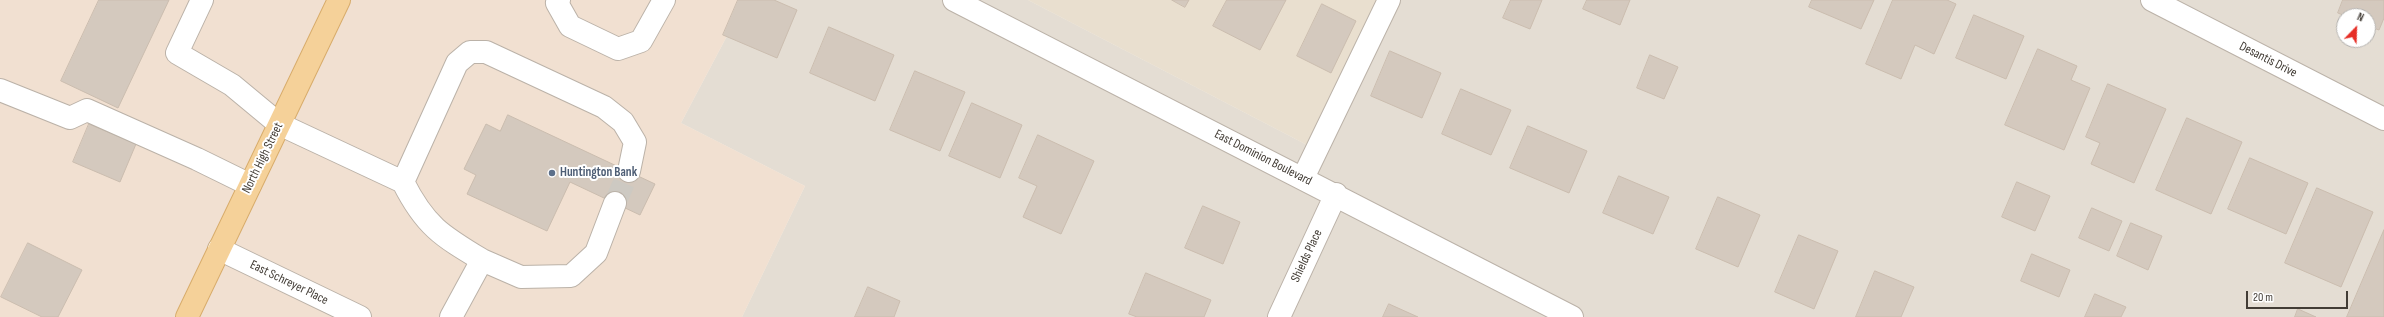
<!DOCTYPE html>
<style>
body{margin:0}
#map{position:relative;width:2384px;height:317px;overflow:hidden;background:#f0ece5;font-family:"Sofia Sans Condensed",sans-serif}
canvas{display:block}
.north{position:absolute;left:2336px;top:8px;width:40px;height:40px;box-sizing:border-box;background:#fff;border:1px solid #b3b1ae;border-radius:50%;rotate:23deg;font-size:11px;font-weight:700;line-height:16px;text-align:center;color:#423c35}
.north::after{content:'';display:block;margin:auto;width:14px;height:18px;background:#e62e26;clip-path:polygon(50% 0,100% 100%,50% 72%,0 100%)}
.scale{position:absolute;left:2246px;top:291px;width:102px;height:18px;box-sizing:border-box;border:2px solid #423c35;border-top:0;padding-left:5px;font-size:12px;line-height:14px;white-space:nowrap;color:#423c35;-webkit-text-stroke:3px #fff;paint-order:stroke}
</style>
<div id="map">
<canvas width="2384" height="317"></canvas>
<div class="north">N</div>
<div class="scale">20 m</div>
</div>
<script>
const ctx = document.querySelector('canvas').getContext('2d');
ctx.lineJoin = 'round';
function fill(path, color) { ctx.fillStyle = color; ctx.fill(path, 'evenodd'); }
function strokePath(path, color, width, dash) { ctx.strokeStyle = color; ctx.lineWidth = width; ctx.lineCap = dash ? 'butt' : 'round'; ctx.setLineDash(dash || []); ctx.stroke(path); }
function label(font, color, halo, rows, align = 'center') {
  ctx.font = font + ' "Sofia Sans Condensed",sans-serif'; ctx.lineWidth = 4; ctx.setLineDash([]); ctx.textBaseline = 'middle'; ctx.strokeStyle = halo; ctx.fillStyle = color; for (const [text, x, y, turn = 0] of rows) {
    ctx.save(); ctx.translate(x, y); ctx.rotate((+turn || 0) * Math.PI / 180); ctx.textAlign = isNaN(turn) ? turn : align; if (halo) ctx.strokeText(text, 0, 0); ctx.fillText(text, 0, 0); ctx.restore();
  }
}
fill(new Path2D(`
 M746,0H1028L1311,147L1381,0H2384V317H742L805,186L681,123ZM2344,16H2368V40H2344Z`), '#e4ddd3');
fill(new Path2D(`
 M0,0H746L681,123L805,186L742,317H0Z`), '#f1e0d1');
fill(new Path2D(`
 M1028,0H1381L1311,147Z`), '#e9dfcf');
const building = new Path2D(`
 M99,0H169L118,108L61,81Z
 M738,0H774L797,10L777,58L723,35Z
 M1172,0H1189L1185,7Z
 M1227,0H1286L1260,50L1213,26Z
 M1511,0H1542L1530,29L1503,18Z
 M1587,0H1630L1620,25L1583,9Z
 M1812,0H1874L1861,29L1809,7Z
 M1893,0H1947L1956,4L1934,54L1915,45L1901,79L1866,64Z
 M2343,0H2384V18L2379,30L2368,26V16H2345L2338,13Z
 M1322,4L1356,21L1331,73L1297,56Z
 M1974,15L2024,36L2006,79L1956,58Z
 M829,27L894,55L875,101L810,73Z
 M2038,49L2077,66L2071,80L2090,88L2064,150L2005,125Z
 M1390,51L1441,73L1422,118L1371,96Z
 M1650,55L1678,67L1664,99L1637,88Z
 M915,71L965,92L940,151L890,130Z
 M2108,84L2166,109L2134,183L2091,164L2100,143L2086,137Z
 M1461,89L1511,110L1491,155L1442,134Z
 M972,103L1022,125L1000,178L949,156Z
 M508,115L655,184L640,215L570,182L547,231L467,194L476,175L464,169L486,124L500,131Z
 M2187,118L2242,142L2211,214L2156,190Z
 M89,124L136,144L120,182L73,162Z
 M1528,126L1587,151L1569,193L1510,168Z
 M1038,135L1094,161L1061,234L1023,217L1037,186L1019,178Z
 M2250,158L2308,183L2286,234L2228,209Z
 M1619,176L1669,197L1653,234L1603,213Z
 M2017,182L2050,196L2035,231L2002,217Z
 M2317,188L2373,212L2341,287L2285,263Z
 M1718,197L1760,215L1738,267L1696,249Z
 M1203,206L1240,222L1223,264L1185,248Z
 M2092,208L2122,221L2109,251L2079,238Z
 M2131,223L2162,236L2148,270L2117,256Z
 M2384,230V317H2347Z
 M1799,235L1838,251L1814,309L1775,292Z
 M28,243L82,270L58,317H42L1,297Z
 M2032,254L2070,270L2059,297L2021,281Z
 M1875,271L1914,287L1901,317H1856Z
 M1146,273L1211,300L1204,317H1137L1129,314Z
 M868,287L900,301L894,317H855Z
 M2095,294L2126,307L2121,317H2085Z
 M1389,304L1418,317H1383Z
 M2298,309L2316,317H2295Z`);
fill(building, '#d4c9be');
strokePath(building, '#cbbdaf', 1);
strokePath(new Path2D(`
 M615,203L629,171`), '#cdc9c2', 22, [22, 11]);
const minor = new Path2D(`
 M202,0L177,53L232,85L279,124L403,182L457,63L470,52H486L604,107L623,122L635,142L629,171
 M559,0L557,3L570,26L618,49L641,41L664,0
 M954,0L1572,317
 M2152,0L2384,119
 M0,90L70,118L87,110L197,159L250,185
 M1303,178L1389,0
 M403,182C425,226 442,236 482,260
 M219,249L360,317
 M451,317L482,260L521,277L571,276L596,253L615,203
 M1279,317L1336,194`);
const major = new Path2D(`
 M187,317L339,0`);
strokePath(minor, '#bbb2a8', 24);
strokePath(major, '#d8ac6b', 24);
strokePath(minor, '#fff', 22);
strokePath(major, '#f5d199', 22);
for (const [x, y, r, color] of [
 [552,173,4,"#5c6f8a"]
]) { const dot = new Path2D(); dot.arc(x, y, r, 0, 2 * Math.PI); ctx.fillStyle = color; ctx.fill(dot); strokePath(dot, '#fff', 1.5); }
label('13px', '#423c35', '#fff', [
 ["Desantis Drive",2268,60,27],
 ["North High Street",263,158,-64],
 ["East Dominion Boulevard",1263,158,27],
 ["Shields Place",1307,256,-65],
 ["East Schreyer Place",289,283,26]
]);
label('bold 13px', '#4e5e75', '#fff', [
 ["Huntington Bank",560,173]
], 'left');
</script>
